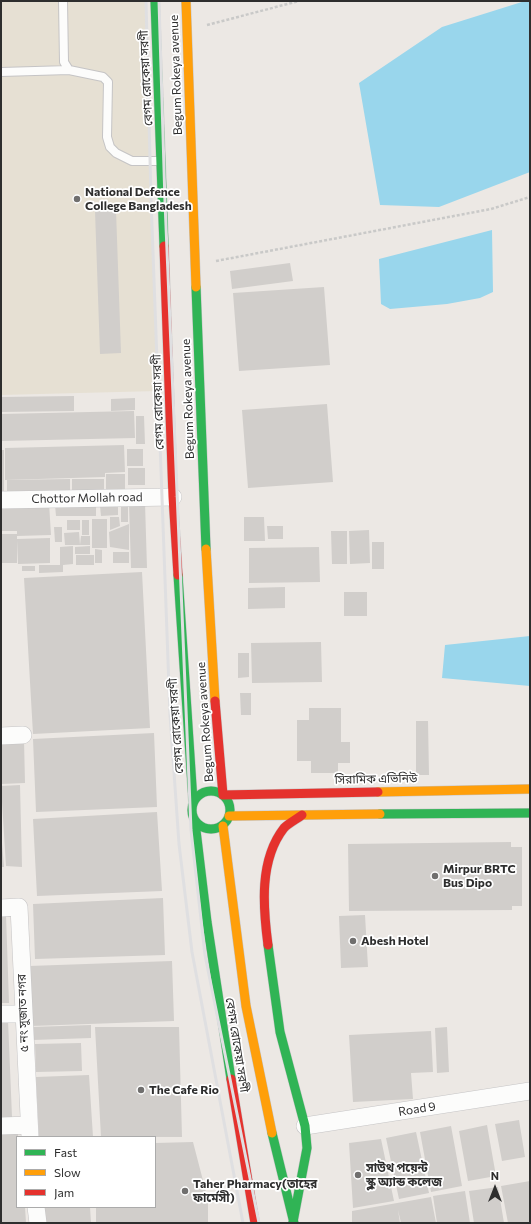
<!DOCTYPE html>
<meta charset="utf-8">
<style>
body{margin:0}
#map{position:relative;width:531px;height:1224px;overflow:hidden;background:#ece8e4;font-family:Commissioner,sans-serif}
canvas{display:block}
.frame{position:absolute;inset:0;border:2px solid #2e2e2e;pointer-events:none}
.legend{position:absolute;left:16px;top:1136px;width:140px;height:72px;box-sizing:border-box;background:#fff;border:1px solid #ababab;margin:0;padding:5px 7px;list-style:none;font-size:12px;color:#2e2e2e}
.legend li{display:flex;align-items:center;gap:8px;height:20px}
.legend b{width:20px;border:1px solid #ababab}
.north{position:absolute;left:475px;top:1168px;width:40px;height:40px;-webkit-text-stroke:3px #fff;paint-order:stroke;rotate:0deg;font-size:11px;font-weight:700;line-height:16px;text-align:center;color:#2e2e2e}
.north::after{content:'';display:block;margin:auto;width:14px;height:18px;background:#2e2e2e;clip-path:polygon(50% 0,100% 100%,50% 72%,0 100%)}
</style>
<div id="map">
<canvas width="531" height="1224"></canvas>
<div class="frame"></div>
<ul class="legend">
<li><b style="height:5px;background:#30b455"></b>Fast</li>
<li><b style="height:5px;background:#ff9f0a"></b>Slow</li>
<li><b style="height:5px;background:#e5322d"></b>Jam</li>
</ul>
<div class="north">N</div>
</div>
<script>
const ctx = document.querySelector('canvas').getContext('2d');
ctx.lineJoin = 'round';
function fill(path, color) { ctx.fillStyle = color; ctx.fill(path, 'evenodd'); }
function strokePath(path, color, width, dash) { ctx.strokeStyle = color; ctx.lineWidth = width; ctx.lineCap = dash ? 'butt' : 'round'; ctx.setLineDash(dash || []); ctx.stroke(path); }
function label(font, color, halo, rows, align = 'center') {
  ctx.font = font + ' Commissioner,"Noto Sans Bengali",sans-serif'; ctx.lineWidth = 3.5; ctx.setLineDash([]); ctx.textBaseline = 'middle'; ctx.strokeStyle = halo; ctx.fillStyle = color; for (const [text, x, y, turn = 0] of rows) {
    ctx.save(); ctx.translate(x, y); ctx.rotate((+turn || 0) * Math.PI / 180); ctx.textAlign = isNaN(turn) ? turn : align; if (halo) ctx.strokeText(text, 0, 0); ctx.fillText(text, 0, 0); ctx.restore();
  }
}
fill(new Path2D(`
 M1,1H145L158,391L1,395Z`), '#e6e0d3');
fill(new Path2D(`
 M525,1H530V172L439,207L380,205L359,83L442,27Z
 M492,230L493,292L480,298L447,304L390,309L381,304L379,259Z
 M530,636V686L442,678L445,645Z`), '#99d6ec');
fill(new Path2D(`
 M116,210L121,353L100,354L95,211Z
 M290,263L293,281L232,289L230,271Z
 M324,287L330,365L239,371L233,293Z
 M74,396V411L1,412V397Z
 M135,398V410L111,411V399Z
 M327,404L333,482L248,488L242,410Z
 M134,411L135,438L1,441V414Z
 M136,416H144L145,444H136Z
 M124,445L125,472L105,473V477L5,480V448Z
 M127,449H143V466H127Z
 M1,450H4V491H1Z
 M128,468H145V485H128Z
 M106,474H125V489L106,490Z
 M70,479V491L7,493V480Z
 M72,479H104V490H72Z
 M49,503L51,535L17,536V539L50,538V563L18,564L17,540V563H1V534H17V531H1V505Z
 M145,503L147,568H131L129,504Z
 M55,505H96V516H56Z
 M121,505H128V522H121Z
 M100,506H118V515L101,516Z
 M110,517H119L120,526L110,530Z
 M244,517H264L265,541H244Z
 M92,519H107V548H92Z
 M67,520H80V530H67Z
 M82,520H89V535H82Z
 M129,524V550L110,547L109,532Z
 M267,526H283V539H268Z
 M54,527H62V542H55Z
 M369,530L370,563L350,564L349,531Z
 M331,531H347V564H332Z
 M79,532L80,545H65L64,533Z
 M81,536H90V545H80Z
 M372,542H384V569H372Z
 M73,546V564L63,565V572L39,573V565H60V547Z
 M90,546V554H75V547Z
 M319,547L320,582L249,583V548Z
 M95,549L102,550V563H95Z
 M113,552H129V563H113Z
 M76,555H94V565H76Z
 M22,566H35V571H22Z
 M142,572L150,728L33,734L24,578Z
 M285,587V608L248,609V588Z
 M344,592H367V616H344Z
 M321,642L322,682L252,683L251,643Z
 M238,653H249V677L238,678Z
 M240,693H251V715H241Z
 M309,708H341V742H350V763H338V773H311V761H297V720H309Z
 M416,721H428L429,775H416Z
 M154,733L157,807L36,812L33,739Z
 M24,740L25,783L1,784V741Z
 M20,785L22,867L6,866L1,786Z
 M157,812L162,891L37,896L33,819Z
 M511,842V847H522V906H512V910L349,911L348,844Z
 M1,843H2L4,867H1Z
 M163,898L165,955L35,959L33,904Z
 M1,915H6L9,1003H1Z
 M365,915L368,967L341,968L339,916Z
 M172,961L174,1021L31,1026L29,966Z
 M1,1020H8L12,1117L1,1118Z
 M91,1025V1038L33,1040L32,1027Z
 M95,1027H179L182,1137H101Z
 M447,1027L449,1072L437,1073L435,1028Z
 M431,1031L433,1072L411,1073L413,1099L353,1102L349,1035Z
 M81,1043L82,1071L36,1072L35,1044Z
 M89,1075L93,1137H39L36,1077Z
 M519,1120L525,1157L502,1161L495,1124Z
 M487,1125L496,1176L468,1181L459,1131Z
 M451,1126L462,1186L431,1192L420,1132Z
 M18,1132L17,1207H25L26,1223H1V1134Z
 M416,1132L429,1193L399,1199L386,1138Z
 M381,1139L394,1201L353,1208L349,1143Z
 M193,1142L206,1192H208V1223H96V1207H155V1143Z
 M530,1181V1223H508L501,1186Z
 M498,1187L504,1223H474L469,1191Z
 M465,1191L470,1223H437L433,1196Z
 M431,1197L436,1223H401L398,1210L400,1223H352V1211Z
 M43,1207H90L91,1223H45Z`), '#d1cecb');
const lane = new Path2D(`
 M63,1L64,62L69,70L103,77L108,82L107,137L110,147L116,153L132,161H159
 M1,72L69,70`);
const street = new Path2D(`
 M1,500L173,497
 M1,736L23,735
 M1,908L19,907L30,1137
 M1,1014H23
 M1,1126L29,1125
 M305,1126L530,1091
 M36,1207L38,1223`);
const fast = new Path2D(`
 M155,1L164,246
 M196,287L206,549
 M178,575L193,801
 M192 810a19 19 0 1 1 38 0a19 19 0 1 1-38 0Z
 M380,814L530,813
 M195,822L207,922L231,1079
 M268,945L280,1032L305,1126L307,1148L293,1222
 M272,1133L294,1223`);
const slow = new Path2D(`
 M186,1L196,287
 M206,549L215,701
 M378,792L530,789
 M229,816L380,814
 M223,826L246,1006L272,1133`);
const jam = new Path2D(`
 M164,246L173,497L178,575
 M215,701L223,795L378,792
 M268,945C263,907 259,860 284,828C289,823 297,819 302,815
 M231,1079L255,1223`);
strokePath(lane, '#c5c4c5', 10);
strokePath(street, '#c5c4c5', 18);
strokePath(fast, '#c5c4c5', 10);
strokePath(slow, '#c5c4c5', 10);
strokePath(jam, '#c5c4c5', 10);
strokePath(new Path2D(`
 M207,25L299,1
 M216,261L491,209L530,197`), '#c9c9c8', 2.5, [3, 2]);
strokePath(lane, '#fcfcfb', 8);
strokePath(street, '#fcfcfb', 17);
strokePath(fast, '#30b455', 9);
strokePath(slow, '#ff9f0a', 9);
strokePath(jam, '#e5322d', 9);
strokePath(new Path2D(`
 M146,1L151,198L170,715L179,844L192,952L243,1223
 M159,1L165,202L191,830L205,955L259,1223`), '#dfdfe1', 3);
for (const [x, y, r, color] of [
 [77,199,4,"#706f6e"],
 [435,876,4,"#706f6e"],
 [353,941,4,"#706f6e"],
 [141,1090,4,"#706f6e"],
 [358,1175,4,"#706f6e"],
 [185,1191,4,"#706f6e"]
]) { const dot = new Path2D(); dot.arc(x, y, r, 0, 2 * Math.PI); ctx.fillStyle = color; ctx.fill(dot); strokePath(dot, '#fff', 1.5); }
label('12px', '#2e2e2e', '#fff', [
 ["Begum Rokeya avenue",176,75,-92],
 ["বেগম রোকেয়া সরণী",146,78,-93],
 ["Begum Rokeya avenue",188,399,-92],
 ["বেগম রোকেয়া সরণী",158,402,-92],
 ["Chottor Mollah road",87,498,-1],
 ["Begum Rokeya avenue",205,722,-94],
 ["বেগম রোকেয়া সরণী",176,726,-94],
 ["সিরামিক এভিনিউ",376,779,-1],
 ["৫ নং সুজাত নগর",23,1013,-92],
 ["বেগম রোকেয়া সরণী",237,1045,81],
 ["Road 9",417,1109,-9]
]);
label('bold 12px', '#2e2e2e', '#fff', [
 ["National Defence",85,192],
 ["College Bangladesh",85,206],
 ["Mirpur BRTC",443,869],
 ["Bus Dipo",443,883],
 ["Abesh Hotel",361,941],
 ["The Cafe Rio",149,1090],
 ["সাউথ পয়েন্ট",366,1168],
 ["স্কুল অ্যান্ড কলেজ",366,1182],
 ["Taher Pharmacy(তাহের",193,1184],
 ["ফার্মেসী)",193,1198]
], 'left');
</script>
